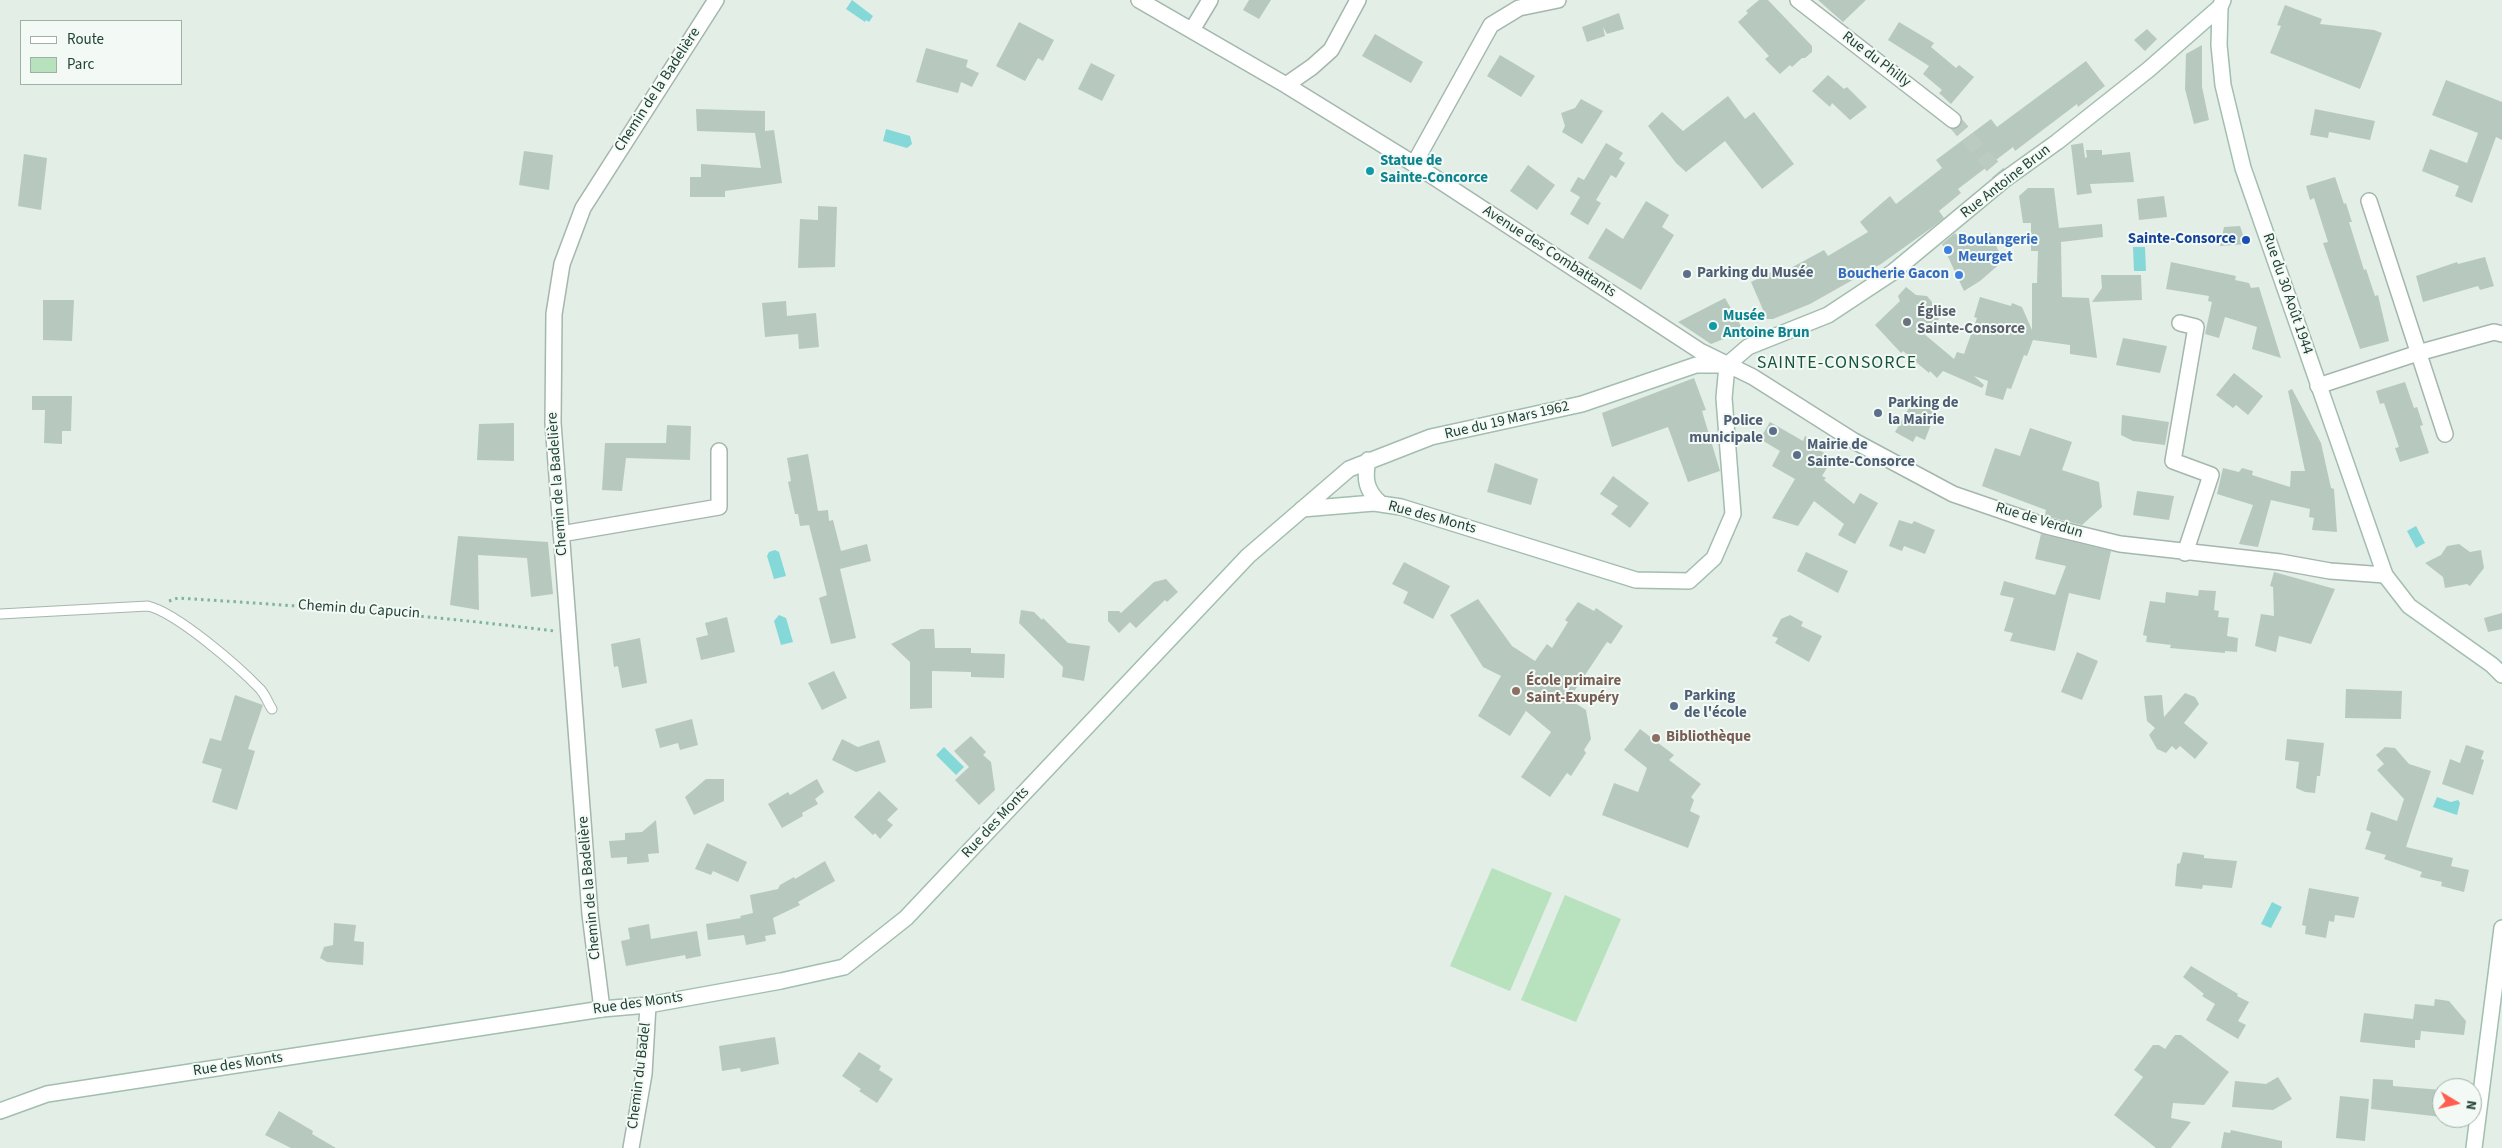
<!DOCTYPE html>
<meta charset="utf-8">
<style>
body{margin:0}
#map{position:relative;width:2502px;height:1148px;overflow:hidden;background:#e2eee6;font-family:"Source Sans 3",sans-serif}
canvas{display:block}
.legend{position:absolute;left:20px;top:20px;width:162px;height:65px;box-sizing:border-box;background:#f3faf5;border:1px solid #9fb0a7;margin:0;padding:6px 9px;list-style:none;font-size:15px;color:#204133}
.legend li{display:flex;align-items:center;gap:10px;height:25px}
.legend b{width:25px;border:1px solid #9fb0a7}
.north{position:absolute;left:2432px;top:1078px;width:50px;height:50px;box-sizing:border-box;background:#f3faf5;border:1px solid #9fb0a7;border-radius:50%;rotate:99deg;font-size:14px;font-weight:700;line-height:20px;text-align:center;color:#204133}
.north::after{content:'';display:block;margin:auto;width:18px;height:22px;background:#ff5d4e;clip-path:polygon(50% 0,100% 100%,50% 72%,0 100%)}
</style>
<div id="map">
<canvas width="2502" height="1148"></canvas>
<ul class="legend">
<li><b style="height:6px;background:#fff"></b>Route</li>
<li><b style="height:14px;background:#b8e1bd"></b>Parc</li>
</ul>
<div class="north">N</div>
</div>
<script>
const ctx = document.querySelector('canvas').getContext('2d');
ctx.lineJoin = 'round';
function fill(path, color) { ctx.fillStyle = color; ctx.fill(path, 'evenodd'); }
function strokePath(path, color, width, dash) { ctx.strokeStyle = color; ctx.lineWidth = width; ctx.lineCap = dash ? 'butt' : 'round'; ctx.setLineDash(dash || []); ctx.stroke(path); }
function label(font, color, halo, rows, align = 'center') {
  ctx.font = font + ' "Source Sans 3",sans-serif'; ctx.lineWidth = 4; ctx.setLineDash([]); ctx.textBaseline = 'middle'; ctx.strokeStyle = halo; ctx.fillStyle = color; for (const [text, x, y, turn = 0] of rows) {
    ctx.save(); ctx.translate(x, y); ctx.rotate((+turn || 0) * Math.PI / 180); ctx.textAlign = isNaN(turn) ? turn : align; if (halo) ctx.strokeText(text, 0, 0); ctx.fillText(text, 0, 0); ctx.restore();
  }
}
fill(new Path2D(`
 M1492,868L1552,893L1510,991L1450,966Z
 M1565,895L1621,919L1576,1022L1521,1000Z`), '#b8e1bd');
fill(new Path2D(`
 M852,0L873,16L869,22L866,20L865,22L846,9Z
 M886,129L910,136L912,144L907,148L883,141Z
 M2133,247H2145L2146,271H2134Z
 M2416,526L2425,543L2416,548L2407,531Z
 M775,550L779,552L786,576L774,579L767,556L769,552Z
 M779,615L786,618L793,642L781,645L774,621Z
 M944,747L964,767L956,775L936,755Z
 M2437,797L2451,802L2458,800L2460,803L2457,815L2433,807Z
 M2272,902L2282,907L2271,928L2261,924Z`), '#84d8d8');
fill(new Path2D(`
 M1249,0H1271L1259,19L1243,10Z
 M1759,0H1768L1812,46V52L1805,58H1802L1792,67L1790,65L1780,74L1765,59L1769,56L1738,22L1748,13L1746,11Z
 M1818,0H1866L1843,22Z
 M2285,5L2322,19L2320,24L2374,30L2382,33L2360,89L2270,53L2281,26L2277,25Z
 M1619,13L1624,29L1607,34L1603,27L1605,36L1587,42L1582,27Z
 M1019,22L1054,40L1043,61L1038,58L1025,81L996,66Z
 M1899,22L1934,43L1931,47L1956,68L1959,65L1974,77L1951,104L1939,93L1942,90L1923,74L1929,66L1888,40Z
 M2147,29L2157,39L2145,51L2134,40Z
 M1375,34L1423,62L1411,83L1362,56Z
 M2202,45V87L2209,120L2194,124L2185,89L2186,54Z
 M926,48L968,60L966,67L979,73L972,87L961,82L958,93L916,82Z
 M1500,55L1535,76L1521,97L1487,76Z
 M2086,61L2105,86L2078,107L2077,104L2015,151L2013,147L1958,189L1961,193L1939,211L1944,218L1934,226L1881,264L1810,304L1773,319H1767L1751,282L1773,271L1776,276L1824,250L1828,256L1868,232L1860,222L1890,196L1896,204L1942,168L1936,160L1991,119L1997,127Z
 M1091,63L1115,75L1102,101L1078,89Z
 M1828,75L1844,89L1847,87L1867,107L1850,120L1832,103L1830,107L1812,91Z
 M2446,80L2502,102V140L2496,137L2472,203L2455,196L2459,186L2422,171L2430,149L2467,163L2478,133L2432,115Z
 M1728,96L1745,119L1754,112L1794,164L1762,189L1725,141L1686,172L1676,163L1648,126L1662,112L1683,131Z
 M1581,99L1603,111L1582,144L1562,132L1565,126L1561,113L1575,108Z
 M696,109L765,111V131L774,130L782,183L725,191V197H690V177H701V164L761,168L755,133L697,131Z
 M2315,109L2375,121L2370,140L2329,132L2328,138L2310,135Z
 M1606,143L1623,153L1619,159L1625,163L1616,178L1611,175L1596,200L1601,203L1588,225L1570,214L1580,197L1570,191L1578,177L1584,180Z
 M2083,143L2085,158L2087,157L2086,150H2102V155L2130,152L2134,182L2090,184L2092,193L2077,195L2071,145Z
 M524,151L553,155L549,190L519,185Z
 M24,154L47,158L41,210L18,206Z
 M1528,165L1555,185L1537,210L1510,191Z
 M2335,177L2344,204L2346,203L2349,213L2352,222H2349L2364,270L2366,269L2375,296L2378,295L2389,341L2360,349L2323,243L2328,242L2314,198L2310,200L2306,186Z
 M2028,188H2054L2059,228L2102,224L2103,237L2061,242L2062,297L2089,298L2097,358L2070,354V345L2033,340L2027,356L2024,355L2011,389L2007,388L2003,400L1985,395L1988,381L1974,376L1984,385L1982,388L1943,371L1937,378L1930,371L1929,373L1903,351L1901,353L1875,325L1900,301L1898,296L1906,287L1916,295L1927,296L1932,302V311L1939,319L1923,333L1954,359L1957,352L1964,354L1977,318L1974,317L1980,297L2011,306L2012,303L2022,307L2032,330V283H2037L2038,251H2031V223H2023L2019,196Z
 M2164,196L2167,217L2139,220L2137,199Z
 M1646,201L1669,215L1662,227L1674,235L1641,290L1588,258L1606,228L1623,239Z
 M818,206L837,207L835,267L798,268L800,219L818,220Z
 M2240,226L2246,244L2220,246L2224,227Z
 M1990,232L2003,261L1980,281L1964,291L1942,244L1955,233L1965,246Z
 M2485,257L2494,286L2480,290L2478,286L2423,302L2416,276L2457,262L2458,264Z
 M2171,262L2236,276L2235,280L2249,283L2251,288L2259,287L2281,358L2252,349L2257,327L2225,317L2219,338L2205,334L2212,302L2208,301L2209,296L2166,289Z
 M2101,275H2141L2142,300L2092,302L2102,288Z
 M1725,298L1744,331L1711,344L1678,322Z
 M43,300H74L72,341L43,340Z
 M786,301L787,316L816,313L819,347L799,349L798,334L765,337L762,303Z
 M2123,338L2167,346L2160,373L2116,365Z
 M2234,373L2263,396L2248,415L2236,405L2233,408L2216,395Z
 M1694,378L1706,410L1702,411L1720,471L1688,482L1668,427L1612,447L1602,413Z
 M2405,382L2414,408L2417,407L2423,425L2420,426L2429,453L2400,462L2395,448L2399,447L2384,403L2380,404L2376,391Z
 M2292,389L2321,443L2331,488L2334,489L2337,532L2312,530L2314,518L2309,517L2310,509L2271,500L2258,547L2239,544L2253,505L2217,494L2223,468L2239,472L2242,468L2253,471L2252,475L2290,487L2291,471H2305L2288,391Z
 M32,396H72L71,431H62V444L44,443L45,410H32Z
 M1914,399L1936,411L1925,440L1916,436L1913,442L1895,432Z
 M2122,415L2169,422L2165,445L2133,441L2121,435Z
 M1770,422L1803,441L1805,436L1822,446L1819,450L1833,458L1822,476L1826,478L1824,480L1854,504L1860,493L1878,503L1855,544L1838,535L1844,524L1814,501L1798,526L1772,518L1795,479L1772,466L1780,451L1760,439Z
 M514,423V461L477,460L479,424Z
 M667,425L691,426L690,460L626,458L622,491L602,490L605,443H666Z
 M2030,428L2072,442L2062,470L2099,482L2102,507L2082,525L2045,516L2046,510L1982,486L1995,448L2020,456Z
 M808,454L818,511L828,510L829,521L833,520L841,551L867,544L871,561L840,569L856,638L831,644L819,598L827,595L809,525L800,526L798,514H795L788,482L791,481L787,458Z
 M1495,463L1538,479L1531,505L1487,492Z
 M1613,476L1649,503L1630,528L1611,514L1618,506L1600,494Z
 M2137,491L2174,496L2169,520L2133,515Z
 M1899,520L1912,524L1914,521L1935,530L1925,554L1904,546L1902,551L1889,546Z
 M2041,534L2111,551L2100,600L2069,593L2055,651L2010,641L2013,633L2004,631L2014,598L2000,595L2004,581L2055,595L2066,566L2035,559Z
 M458,536L548,542L553,594L531,597L527,558L478,555L479,610L450,605Z
 M2459,544L2470,552L2481,550L2484,568L2470,586L2467,584L2445,588L2443,577L2425,563L2441,555L2447,546Z
 M1806,552L1848,571L1838,593L1797,571Z
 M1404,562L1450,586L1433,619L1403,603L1408,592L1392,584Z
 M2274,572L2335,589L2311,644L2279,636L2276,652L2255,646L2261,614L2274,616L2273,587L2270,586Z
 M1166,579L1178,592L1167,602L1165,600L1136,628L1121,613L1154,582Z
 M2199,590L2216,591L2214,610L2219,611L2218,617L2229,618L2227,636L2238,638L2237,652L2225,651V653L2170,648L2171,645L2146,642L2147,636L2143,635L2150,601L2165,603L2166,592L2198,596Z
 M1478,599L1512,646L1535,661L1547,644L1552,648L1568,622L1565,620L1578,602L1594,611L1596,608L1623,626L1611,644L1607,642L1569,699L1586,710L1591,739L1584,750L1586,753L1571,776L1567,773L1550,797L1521,777L1551,732L1526,711L1510,736L1478,716L1501,676L1483,667L1450,615Z
 M1021,610L1034,612L1042,620L1043,618L1068,643L1090,646L1084,681L1062,677L1063,667L1019,623Z
 M1108,611H1119L1130,622L1119,633L1108,621Z
 M2502,613V629L2488,632L2484,618Z
 M1790,615L1803,622L1801,626L1822,636L1809,662L1775,643L1778,638L1772,636L1781,619Z
 M727,617L735,652L701,660L696,638L708,635L705,623Z
 M921,629H934L935,648H971V653L1005,654L1004,678L971,677V672L932,671V708L910,709V662L891,644Z
 M640,638L647,683L622,688L618,666L614,667L611,644Z
 M2077,652L2098,661L2082,700L2061,692Z
 M834,671L847,698L822,710L808,683Z
 M2346,689L2402,691L2401,719L2345,718Z
 M2185,693L2195,697L2199,704L2184,723L2208,743L2195,759L2180,746L2176,750L2172,746L2166,753L2157,749L2149,735L2155,728L2147,721L2144,696L2162,695L2164,717Z
 M235,695L263,705L248,749L255,751L237,810L212,802L222,769L202,763L210,738L221,741Z
 M692,719L698,745L680,750L678,743L660,748L655,729Z
 M1640,729L1674,755L1669,760L1701,784L1691,797L1694,800L1690,811L1700,816L1688,848L1602,815L1614,783L1638,792L1647,768L1624,750Z
 M971,736L986,752L983,755L991,762L995,790L979,805L955,780L969,767L954,751Z
 M842,739L858,747L879,740L886,762L856,772L832,760Z
 M2287,739L2324,743L2320,776H2317L2315,793L2305,792L2296,788L2299,762L2285,760Z
 M2466,745L2484,751L2481,759L2484,760L2473,795L2442,784L2450,759L2460,763Z
 M2385,747L2395,748L2409,764L2431,771L2406,847L2453,858L2451,866L2469,870L2464,892L2441,886L2442,882L2420,877L2422,872L2384,859L2386,855L2365,849L2371,832L2366,830L2371,812L2397,821L2404,799L2377,770L2384,764L2376,755Z
 M706,779H724V801L694,815L685,797Z
 M817,779L824,792L815,799L818,804L802,813L803,816L782,828L768,804L788,792L790,795Z
 M879,791L898,809L887,820L893,825L880,839L875,833L873,835L854,817Z
 M656,820L659,853L648,854L649,862L627,864V857L611,858L609,841L625,840V833L642,832Z
 M707,843L747,862L738,882L713,871L711,875L695,869Z
 M2183,852L2204,855V858L2237,861L2232,888L2203,885L2202,889L2175,886L2177,864L2180,863Z
 M825,861L835,881L798,902L800,905L773,918L776,934L765,936L766,941L746,945L744,935L708,940L706,924L741,918L740,916L753,913L750,895L778,889L780,885L794,877L795,879Z
 M2309,888L2359,897L2354,918L2335,915L2334,922L2329,921L2326,938L2305,934L2306,926L2302,925Z
 M334,923L356,925L354,941L364,942L363,965L327,962L320,958L324,947L333,945Z
 M649,924L651,939L697,931L701,956L686,959L685,955L626,966L621,941L630,939L628,928Z
 M2191,966L2238,994L2237,996L2249,1002L2238,1021L2246,1025L2238,1039L2206,1020L2215,1004L2202,996L2204,994L2183,977Z
 M2435,999L2449,1001L2466,1021L2464,1035L2421,1031L2420,1040H2415V1048L2360,1042L2364,1013L2413,1019L2415,1004L2434,1006Z
 M2175,1035H2181L2229,1072L2204,1105L2173,1103L2171,1118L2191,1122L2171,1148H2156L2114,1115L2143,1077L2134,1070L2153,1045H2159L2165,1049Z
 M775,1037L779,1064L741,1072L740,1068L722,1071L719,1046Z
 M859,1052L881,1066L879,1070L893,1079L877,1103L859,1091L861,1089L842,1076Z
 M2278,1077L2292,1099L2273,1110L2232,1107L2235,1081L2266,1084Z
 M2373,1079L2393,1080V1086L2442,1090V1117L2371,1109Z
 M2340,1096L2369,1099L2365,1141L2336,1138Z
 M279,1111L313,1131L312,1134L336,1148H291L265,1135Z
 M2231,1130L2282,1141V1148H2221L2224,1132L2230,1133Z`), '#b7c9bf');
strokePath(new Path2D(`
 M1953,120L2004,180`), '#bbcbc2', 15, [15, 8]);
const lane = new Path2D(`
 M0,614L148,606C177,613 238,666 260,689C265,694 268,703 272,709`);
const street = new Path2D(`
 M1139,0L1286,85L1414,164L1700,351L1753,377L1854,441L1953,494L2046,526L2120,544L2280,562L2330,571L2385,575
 M1798,0L1953,120
 M1192,30L1210,0
 M1286,85L1312,67L1331,50L1358,0
 M1414,164L1491,25L1519,8L1558,0
 M2369,201L2445,434
 M2180,323L2196,327L2173,461L2211,475L2185,553
 M2318,386L2418,353L2494,332L2502,334
 M561,534L719,507V451
 M602,1009L590,914L553,423L554,314L562,264L583,208L716,0
 M631,1148L644,1074L648,1005`);
const secondary = new Path2D(`
 M2223,0L2220,7L2219,45L2223,85L2243,168L2385,575L2409,606L2492,665L2502,675
 M1727,365L1748,347L1828,315L1893,272L2004,180L2057,142L2148,70L2220,7
 M1368,460C1364,479 1366,491 1381,504
 M1302,509L1374,503L1401,507L1636,580L1689,581L1714,558L1733,514L1724,398L1727,365
 M0,1111L47,1094L602,1009L648,1005L781,981L844,967L906,918L1248,556L1349,469L1431,437L1582,404L1696,365H1727
 M2474,1148L2502,928`);
strokePath(lane, '#a4b7ad', 11);
strokePath(street, '#a4b7ad', 18);
strokePath(secondary, '#a2beaf', 18);
strokePath(new Path2D(`
 M169,601L178,598C304,606 429,615 554,631`), '#7fb59b', 3, [2.5, 4]);
strokePath(lane, '#fff', 9);
strokePath(street, '#fff', 15);
strokePath(secondary, '#fff', 15);
for (const [x, y, r, color] of [
 [1370,171,5,"#0f9aa8"],
 [2246,240,5,"#1a4fb4"],
 [1948,250,5,"#3f7fe0"],
 [1687,274,5,"#5c6f8a"],
 [1959,275,5,"#3f7fe0"],
 [1907,322,5,"#6b7280"],
 [1713,326,5,"#0f9aa8"],
 [1878,413,5,"#5c6f8a"],
 [1773,431,5,"#5c6f8a"],
 [1797,455,5,"#5c6f8a"],
 [1516,691,5,"#8d6e63"],
 [1674,706,5,"#5c6f8a"],
 [1656,738,5,"#8d6e63"]
]) { const dot = new Path2D(); dot.arc(x, y, r, 0, 2 * Math.PI); ctx.fillStyle = color; ctx.fill(dot); strokePath(dot, '#f3faf5', 2); }
label('15px', '#204133', '#f3faf5', [
 ["Rue du Philly",1876,60,37],
 ["Chemin de la Badelière",658,90,-57],
 ["Rue Antoine Brun",2006,182,-38],
 ["Avenue des Combattants",1549,252,33],
 ["Rue du 30 Août 1944",2287,294,71],
 ["Rue du 19 Mars 1962",1507,421,-13],
 ["Chemin de la Badelière",558,484,-94],
 ["Rue des Monts",1432,518,15],
 ["Rue de Verdun",2039,521,17],
 ["Chemin du Capucin",359,610,4],
 ["Rue des Monts",996,823,-47],
 ["Chemin de la Badelière",590,888,-95],
 ["Rue des Monts",638,1004,-8],
 ["Rue des Monts",238,1065,-9],
 ["Chemin du Badel",640,1076,-83]
]);
label('bold 15px', '#0d838f', '#f3faf5', [
 ["Statue de",1380,162],
 ["Sainte-Concorce",1380,179],
 ["Musée",1723,317],
 ["Antoine Brun",1723,334]
], 'left');
label('bold 15px', '#164399', '#f3faf5', [
 ["Sainte-Consorce",2236,240]
], 'right');
label('bold 15px', '#366cbe', '#f3faf5', [
 ["Boulangerie",1958,241],
 ["Meurget",1958,258],
 ["Boucherie Gacon",1949,275,"right"]
], 'left');
label('bold 15px', '#4e5e75', '#f3faf5', [
 ["Parking du Musée",1697,274],
 ["Parking de",1888,404],
 ["la Mairie",1888,421],
 ["Police",1763,422,"right"],
 ["municipale",1763,439,"right"],
 ["Mairie de",1807,446],
 ["Sainte-Consorce",1807,463],
 ["Parking",1684,697],
 ["de l'école",1684,714]
], 'left');
label('bold 15px', '#5b616d', '#f3faf5', [
 ["Église",1917,313],
 ["Sainte-Consorce",1917,330]
], 'left');
label('bold 15px', '#785e54', '#f3faf5', [
 ["École primaire",1526,682],
 ["Saint-Exupéry",1526,699],
 ["Bibliothèque",1666,738]
], 'left');
ctx.letterSpacing = '1px';
label('18px', '#19553d', '#f3faf5', [
 ["SAINTE-CONSORCE",1837,364]
]);
ctx.letterSpacing = '0px';
</script>
